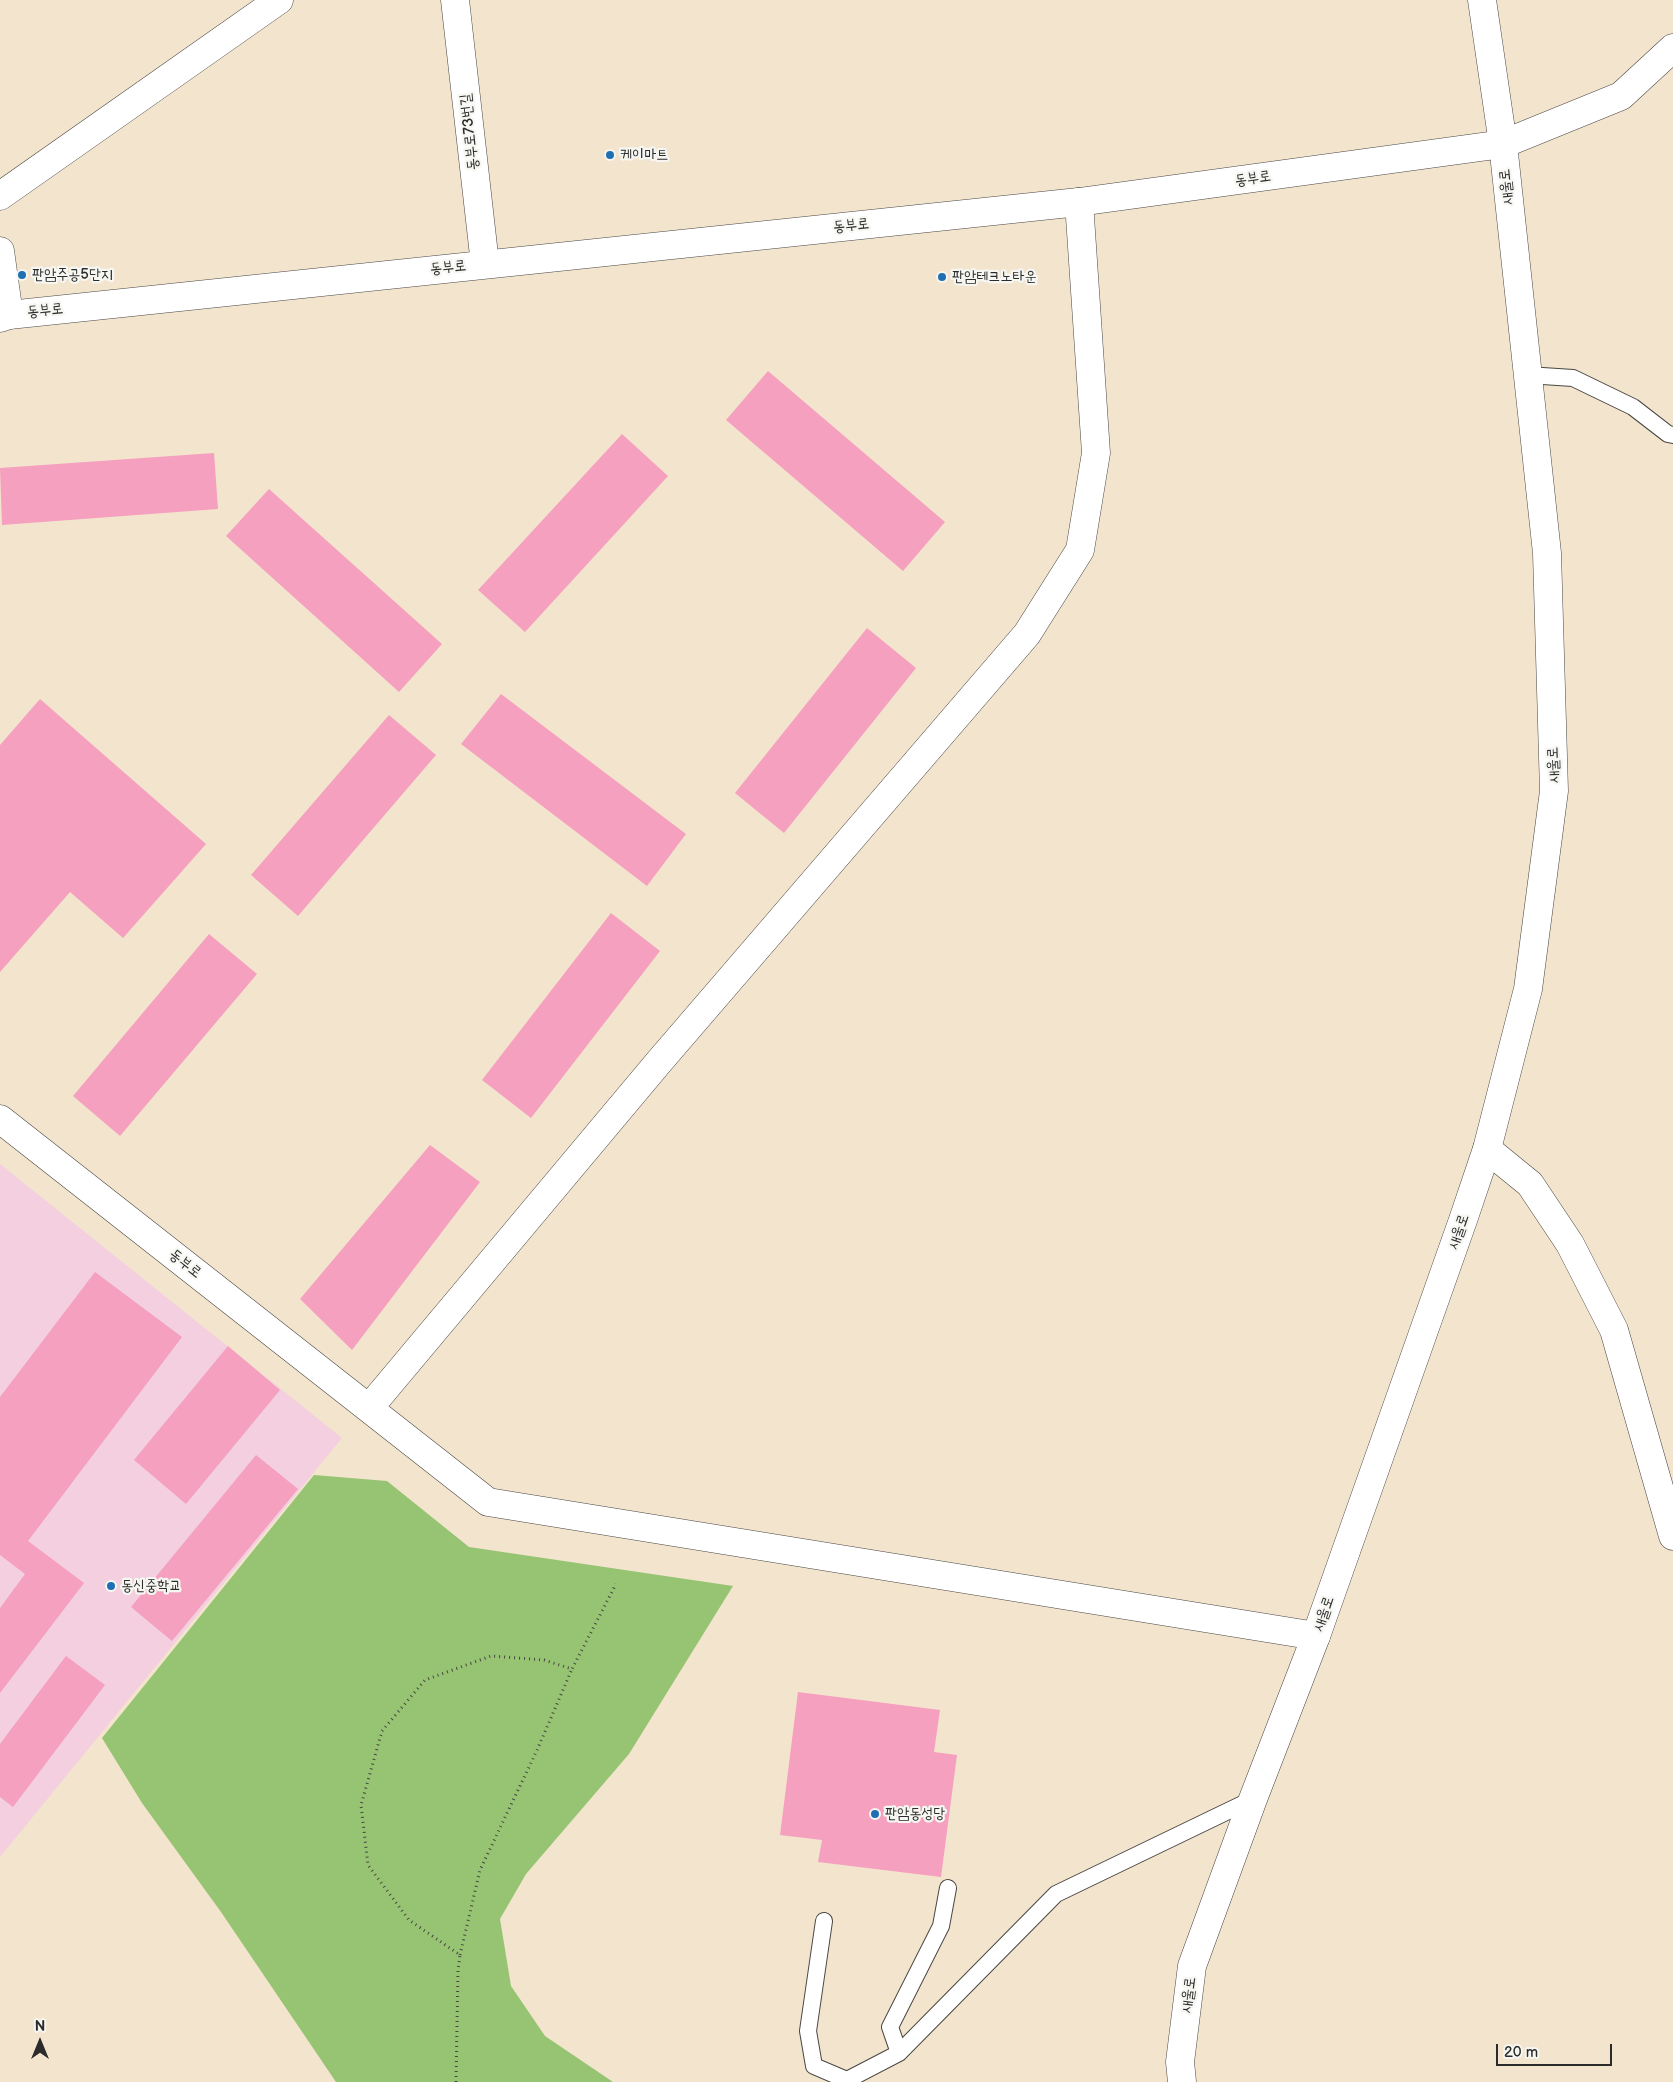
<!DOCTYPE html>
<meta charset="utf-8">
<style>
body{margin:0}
#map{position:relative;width:1673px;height:2082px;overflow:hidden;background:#f3e4ce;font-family:"Balsamiq Sans",sans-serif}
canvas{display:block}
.north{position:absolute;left:15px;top:2017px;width:50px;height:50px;-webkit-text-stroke:4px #f6f6f2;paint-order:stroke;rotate:0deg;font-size:14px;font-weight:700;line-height:20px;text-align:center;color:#2b2b2b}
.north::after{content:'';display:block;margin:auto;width:18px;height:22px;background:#2b2b2b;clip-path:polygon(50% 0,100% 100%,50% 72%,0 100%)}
.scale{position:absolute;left:1496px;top:2044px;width:116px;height:22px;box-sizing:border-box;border:2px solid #2b2b2b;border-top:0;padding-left:6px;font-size:15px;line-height:18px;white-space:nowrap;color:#2b2b2b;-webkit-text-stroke:4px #f6f6f2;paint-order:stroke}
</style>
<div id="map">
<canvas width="1673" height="2082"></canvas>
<div class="north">N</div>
<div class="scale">20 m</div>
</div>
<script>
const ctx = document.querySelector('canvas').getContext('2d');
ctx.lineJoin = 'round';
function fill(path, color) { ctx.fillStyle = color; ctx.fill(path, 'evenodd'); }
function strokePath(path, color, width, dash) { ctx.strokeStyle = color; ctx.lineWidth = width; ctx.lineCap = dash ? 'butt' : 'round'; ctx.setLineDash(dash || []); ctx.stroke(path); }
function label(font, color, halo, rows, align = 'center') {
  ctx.font = font + ' "Balsamiq Sans","Poor Story",sans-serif'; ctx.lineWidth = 4.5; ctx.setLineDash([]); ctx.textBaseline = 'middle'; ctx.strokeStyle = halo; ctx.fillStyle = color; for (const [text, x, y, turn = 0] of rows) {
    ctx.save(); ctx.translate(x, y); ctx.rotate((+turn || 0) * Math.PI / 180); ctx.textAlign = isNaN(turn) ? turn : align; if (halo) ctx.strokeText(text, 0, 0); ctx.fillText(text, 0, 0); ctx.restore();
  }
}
fill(new Path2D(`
 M0,1164L342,1438L0,1857Z`), '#f3cfdf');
fill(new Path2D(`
 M314,1475L387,1481L469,1547L733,1586L629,1754L526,1874L500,1919L511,1986L545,2036L613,2082H336L221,1912L142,1803L102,1738Z`), '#96c472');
fill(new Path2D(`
 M768,371L945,522L903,571L726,420Z
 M622,434L668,476L525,632L478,590Z
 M214,453L218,509L2,525L0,468Z
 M269,489L442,644L399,692L226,536Z
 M867,628L916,668L784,833L735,793Z
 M501,694L686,834L647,886L461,744Z
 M40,699L206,844L123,938L70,892L0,972V745Z
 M389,715L436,755L298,916L251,875Z
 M611,913L660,951L531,1118L482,1080Z
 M209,934L257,974L120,1136L73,1096Z
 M430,1145L480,1182L352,1350L300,1299Z
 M95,1272L182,1337L28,1541L84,1583L0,1693V1608L25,1574L0,1555V1397Z
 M228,1346L280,1390L186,1504L134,1460Z
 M256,1455L298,1489L172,1641L131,1607Z
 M66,1656L105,1685L13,1807L0,1797V1744Z
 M798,1692L940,1710L934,1752L957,1755L941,1877L818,1862L822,1840L780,1835Z`), '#f5a0bf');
const service = new Path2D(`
 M1527,375L1573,378L1633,407L1668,434L1673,435
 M824,1921L808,2031L814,2066L847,2080L899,2053L1056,1894L1253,1799
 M899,2053L890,2027L941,1926L948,1888`);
const minor = new Path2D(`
 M455,0L485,264
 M0,196L279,0
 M0,251L9,315
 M0,1119L488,1502L1316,1636
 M1487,1149L1530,1184L1570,1244L1614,1330L1673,1536
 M369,1408L658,1063L1027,634L1080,550L1096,453L1079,202`);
const secondary = new Path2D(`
 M0,318L9,315L1079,202L1503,144L1621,96L1673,48
 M1182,2082L1180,2062L1192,1966L1253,1799L1316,1636L1463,1220L1487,1149L1528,989L1554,791L1547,553L1503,144L1482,0`);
strokePath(service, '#494743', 18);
strokePath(minor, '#494743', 29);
strokePath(secondary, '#494743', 29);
strokePath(new Path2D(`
 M460,1955L480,1870L538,1748L572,1669
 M456,2082L458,1970L460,1955L409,1920L368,1865L361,1805L382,1731L425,1680L491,1656L544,1660L572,1669L616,1584`), '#494743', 3, [1, 4]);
strokePath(service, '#fff', 16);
strokePath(minor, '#fff', 28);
strokePath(secondary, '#fff', 28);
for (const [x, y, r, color] of [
 [610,155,5,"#1f6fb2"],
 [22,275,5,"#1f6fb2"],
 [942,277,5,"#1f6fb2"],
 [111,1586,5,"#1f6fb2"],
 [875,1814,5,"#1f6fb2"]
]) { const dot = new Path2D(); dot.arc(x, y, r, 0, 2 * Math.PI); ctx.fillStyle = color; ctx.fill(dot); strokePath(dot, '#f6f6f2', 2); }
label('15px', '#2b2b2b', '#f6f6f2', [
 ["동부로73번길",470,132,-96],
 ["동부로",1253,179,-8],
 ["새울로",1507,187,-96],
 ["동부로",851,226,-6],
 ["동부로",448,268,-6],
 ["동부로",45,311,-6],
 ["새울로",1554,765,-92],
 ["새울로",1459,1232,-71],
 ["동부로",185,1264,38],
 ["새울로",1324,1614,-71],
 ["새울로",1189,1995,-83]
]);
label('15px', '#2b2b2b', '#f6f6f2', [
 ["케이마트",620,155],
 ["판암주공5단지",32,275],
 ["판암테크노타운",952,277],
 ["동신중학교",121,1586],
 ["판암동성당",885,1814]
], 'left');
</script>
